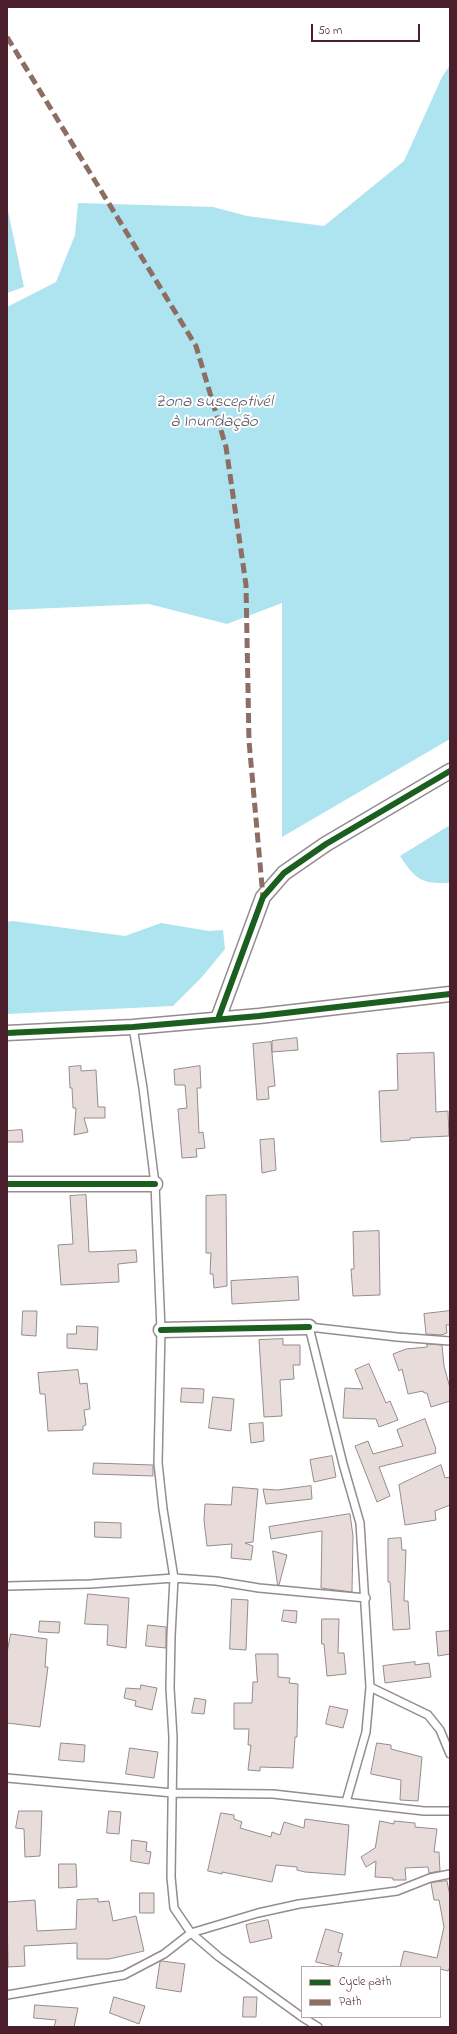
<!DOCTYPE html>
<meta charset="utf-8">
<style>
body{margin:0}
#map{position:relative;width:457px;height:2034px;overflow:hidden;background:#fff;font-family:"Indie Flower",sans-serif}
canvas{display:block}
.frame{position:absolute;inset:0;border:8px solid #4a1f2b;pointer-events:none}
.legend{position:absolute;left:301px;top:1966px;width:140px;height:52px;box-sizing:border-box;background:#fff;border:1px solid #b7a5aa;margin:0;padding:5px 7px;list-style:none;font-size:12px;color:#4a1f2b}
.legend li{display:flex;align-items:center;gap:8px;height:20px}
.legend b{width:20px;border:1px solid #b7a5aa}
.scale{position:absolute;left:311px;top:24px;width:109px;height:18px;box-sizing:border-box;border:2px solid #4a1f2b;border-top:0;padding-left:5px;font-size:12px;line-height:14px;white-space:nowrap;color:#4a1f2b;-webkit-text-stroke:3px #fff;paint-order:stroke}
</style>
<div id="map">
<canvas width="457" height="2034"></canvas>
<div class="frame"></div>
<ul class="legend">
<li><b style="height:5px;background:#1b5e20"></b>Cycle path</li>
<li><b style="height:5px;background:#8d6e63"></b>Path</li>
</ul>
<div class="scale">50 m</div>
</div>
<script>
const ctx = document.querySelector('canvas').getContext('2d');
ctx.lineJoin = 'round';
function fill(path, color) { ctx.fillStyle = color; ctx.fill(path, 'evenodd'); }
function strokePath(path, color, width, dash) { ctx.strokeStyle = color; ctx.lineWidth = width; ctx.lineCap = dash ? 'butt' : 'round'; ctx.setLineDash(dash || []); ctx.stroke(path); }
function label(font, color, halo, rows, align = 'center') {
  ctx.font = font + ' "Indie Flower",sans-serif'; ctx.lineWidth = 4; ctx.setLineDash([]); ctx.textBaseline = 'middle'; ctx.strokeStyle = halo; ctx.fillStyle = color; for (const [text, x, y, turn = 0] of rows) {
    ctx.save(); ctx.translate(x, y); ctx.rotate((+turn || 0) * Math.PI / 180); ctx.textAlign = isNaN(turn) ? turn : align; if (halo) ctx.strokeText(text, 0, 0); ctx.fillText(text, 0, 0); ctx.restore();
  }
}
fill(new Path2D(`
 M450,65V739L282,837V603L227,624L149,604L7,610V307L56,282L75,235L78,203L213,207L247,216L324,226L404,161L442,77Z
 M7,206L24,287L7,293Z
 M450,825V883C421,884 416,880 400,856Z
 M13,921L125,936L161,923L209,931L223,930L225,949L202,977L173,1006L7,1014V922Z`), '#aee4f0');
const building = new Path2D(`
 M297,1038L298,1050L272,1052V1041Z
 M271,1042L275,1086L268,1087L269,1099L257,1100L253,1044Z
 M434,1053L436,1112L448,1111L449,1136L410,1138V1140L381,1142L379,1091L398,1090L397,1054Z
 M81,1066V1071L96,1070L98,1107H105V1118H84L88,1132L74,1135L76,1108H73L72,1088H70L69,1067Z
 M200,1066L201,1088H197L199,1133L203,1132L205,1148L196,1149L197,1157L182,1158L178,1109L187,1108L185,1085H175L174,1070Z
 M22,1130L23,1142H7V1131Z
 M274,1139L276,1170L262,1173L260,1140Z
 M86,1195L89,1252L136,1250L137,1262L118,1264L119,1282L61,1285L58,1245L73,1244L70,1196Z
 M226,1195L227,1286L214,1288L213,1274H210L211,1253H206V1196Z
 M379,1231L380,1295L353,1296L351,1269H354L353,1232Z
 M298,1277L299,1300L232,1304L231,1281Z
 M23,1311H37L36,1336L22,1335Z
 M450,1311V1325H446L447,1333L441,1335L426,1334L424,1314Z
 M77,1326L98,1327L97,1350L67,1348V1334H76Z
 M283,1339V1345H300V1365H293L294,1379L280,1380L282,1416L264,1417L259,1340Z
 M427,1344L442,1345L444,1366L450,1388V1401L431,1407L427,1393H424L423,1391L408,1394L402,1369L399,1371L393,1354L406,1349L427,1347Z
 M369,1364L386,1403L390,1401L398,1420L379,1427L376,1419L343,1418L345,1388L363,1389L355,1370Z
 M78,1370L80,1384L87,1383L90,1409L84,1410L86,1425L83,1426V1430L48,1431L45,1394H40L38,1373Z
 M182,1388L204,1389L203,1403L181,1402Z
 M213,1397L234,1399L231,1431L209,1428Z
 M425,1419L436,1449L435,1450L436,1453L379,1467L390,1496L377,1502L355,1446L368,1441L373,1454L403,1446L397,1430Z
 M263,1423L264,1441L251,1443L249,1424Z
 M332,1456L336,1477L314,1482L310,1460Z
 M94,1463L153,1465V1476L93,1474Z
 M441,1465L445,1478L450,1477V1505L435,1511L436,1520L405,1525L399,1485Z
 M311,1486L312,1499L266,1504L263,1489L277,1490Z
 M233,1487L258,1489L253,1542L245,1543L253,1546L251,1560L231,1558L232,1544L207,1546L204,1520L205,1504L231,1505Z
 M350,1514L353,1536L352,1592L321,1588L322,1531L271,1539L269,1527Z
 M95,1522L121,1523V1538L95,1537Z
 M401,1538L402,1550H406L404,1601H408L410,1629L393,1630L390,1582H388V1539Z
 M273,1551L287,1555L279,1585H278Z
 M88,1594L129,1598L126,1648L107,1645L108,1625L85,1624Z
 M232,1599L248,1600L246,1650L230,1649Z
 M284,1610L297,1611L296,1623L282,1621Z
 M322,1619H339L338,1653H344L346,1674L327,1676L324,1644H322Z
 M40,1621L60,1622L59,1633L39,1632Z
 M148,1625L166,1627V1648L146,1646Z
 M450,1631V1654L438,1656L436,1632Z
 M11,1634L47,1639L45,1667H48L40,1727L7,1723V1653Z
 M256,1654H278V1677L290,1678L289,1683L298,1684L297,1737H295L293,1768L260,1767V1771L248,1770L251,1745H248L249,1729H234V1703H252L253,1682H257Z
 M415,1662V1665L429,1663L431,1677L385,1683L383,1666Z
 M141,1685L157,1688L152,1710L135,1706L136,1701L124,1698L126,1688L140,1689Z
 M195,1698L206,1700L204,1714L192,1713Z
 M330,1706L348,1710L343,1728L326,1724Z
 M61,1743L85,1745L84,1762L59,1760Z
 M377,1743L391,1745V1749L422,1757L418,1801L400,1800L401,1780L371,1774Z
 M130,1748L158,1752L154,1778L126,1774Z
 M19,1811H42L40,1856L25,1857L24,1829L16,1828Z
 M109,1811L121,1812L119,1834L107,1833Z
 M221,1813L234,1815V1819L242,1822L240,1828L271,1837L272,1832L280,1835L284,1822L304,1828L305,1819L349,1825L345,1875L305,1872L297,1870V1867L276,1865L272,1882L222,1872V1874L208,1871Z
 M380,1821L394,1824V1821L415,1823V1827L437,1829L434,1852H439L440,1871L429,1873L428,1867L405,1868L406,1880H393V1878L375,1877L376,1861L366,1867L361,1857L375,1848Z
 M132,1840L147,1842L146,1851L151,1852L149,1864L131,1861Z
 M59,1864H76L77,1887L59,1888Z
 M447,1881L450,1896V1967L448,1971L440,1969V1967H400L404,1951L437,1958L444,1927L439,1900H434L431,1883Z
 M140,1893H154V1913H140Z
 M98,1899V1902L109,1901L113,1921L136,1916L144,1951L109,1959H77V1943L24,1946L25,1966L8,1967L7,1902L35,1900L37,1931L76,1929L77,1900Z
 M268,1920L272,1938L250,1943L246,1925Z
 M326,1929L343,1934L338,1952L342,1953L338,1967L316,1962Z
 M162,1961L185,1964L181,1992L156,1988L160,1962Z
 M114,1997L145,2006L139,2024L110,2013Z
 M244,1997H257L256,2017H243Z
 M35,2005L78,2008L74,2027H54L56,2020L34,2018Z`);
fill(building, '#e7dcda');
strokePath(building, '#948c8e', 1);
const lane = new Path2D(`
 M133,1027L143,1088L155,1184L161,1330L158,1463L163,1509L174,1578L171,1636L170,1688L173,1737L171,1877L174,1908L191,1933L219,1957L302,2017
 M7,1586L90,1584L174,1578L216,1581L259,1588L366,1598
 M370,1687L428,1715L440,1730L450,1754
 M7,1778L173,1793L273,1794L424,1811H450
 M346,1802L366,1732L370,1687L360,1523L343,1464L309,1327L397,1337L450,1341
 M7,1995L124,1975L164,1954L191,1933L258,1913L299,1904L397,1891L430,1878L450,1874
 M302,2017L318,2027`);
const street = new Path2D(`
 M218,1019L263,897L284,873L326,844L450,771
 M7,1033L133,1027L259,1016L450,994
 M7,1184H155
 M161,1330L309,1327`);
strokePath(lane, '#948c8e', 10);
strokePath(street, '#948c8e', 17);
strokePath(lane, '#fff', 7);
strokePath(street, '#fff', 14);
strokePath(new Path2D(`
 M7,37L196,346L226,447L246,585L249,741L263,897`), '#8d6e63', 5, [10, 5]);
strokePath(new Path2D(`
 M218,1019L263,897L284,873L326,844L450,771
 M7,1033L133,1027L259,1016L450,994
 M7,1184H155
 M161,1330L309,1327`), '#1b5e20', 6);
label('italic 17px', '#5e5664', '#fff', [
 ["Zona susceptivél",214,403],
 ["à Inundação",214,423]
]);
</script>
